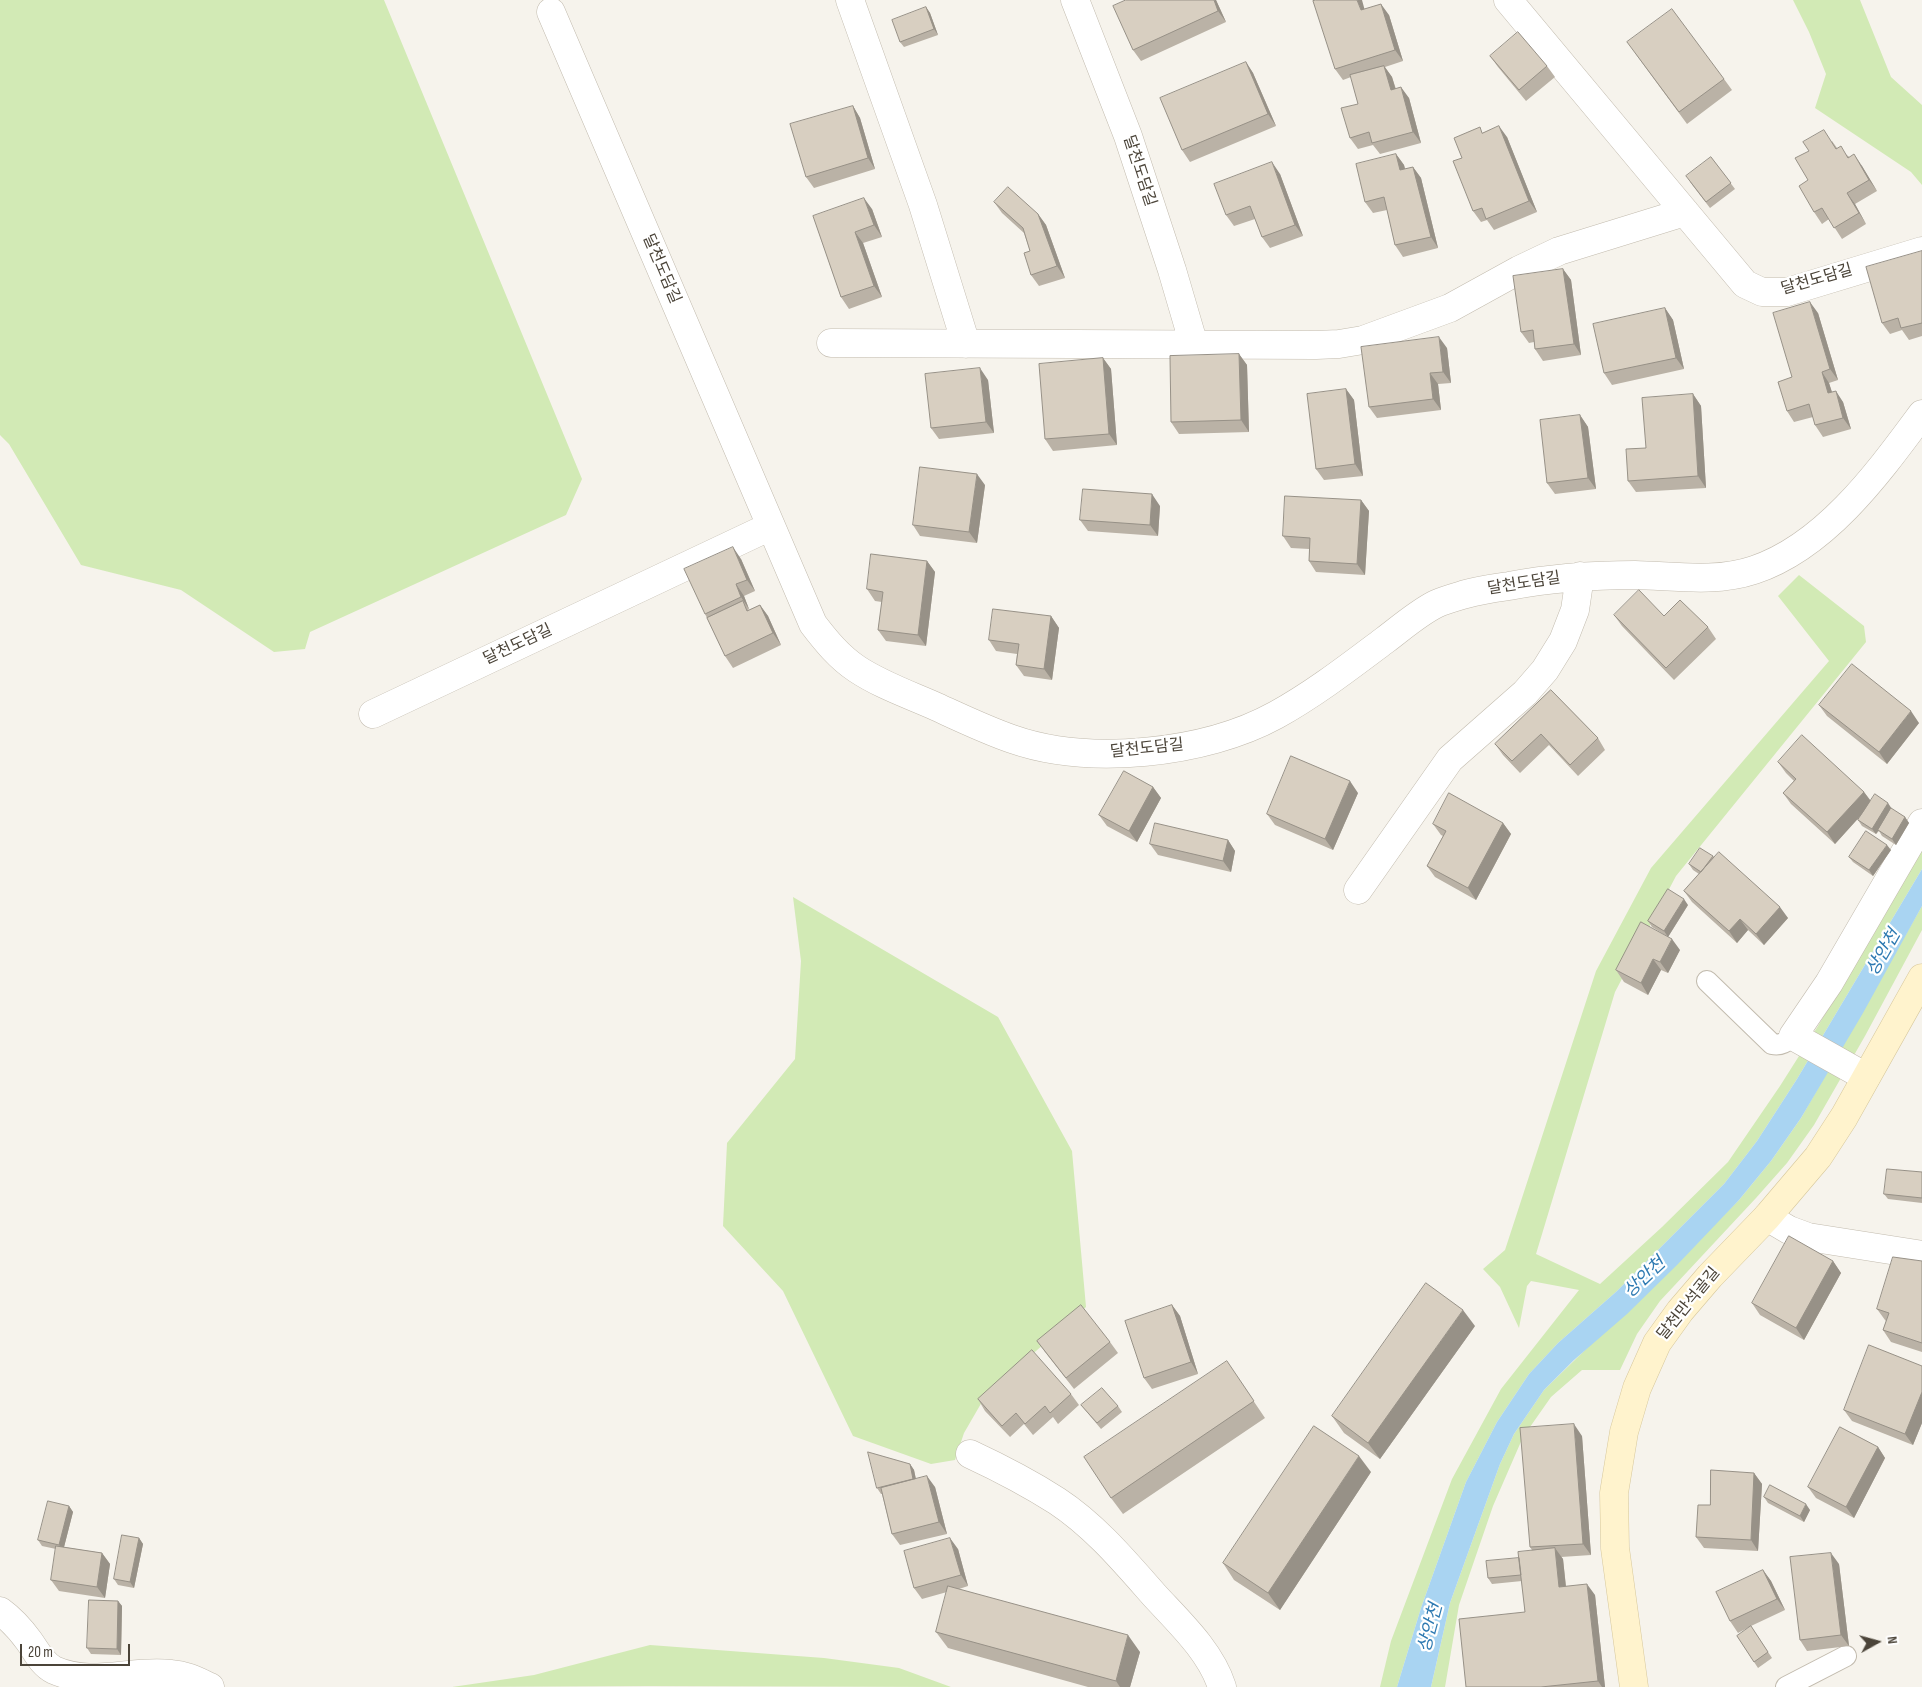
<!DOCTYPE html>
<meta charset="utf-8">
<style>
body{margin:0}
#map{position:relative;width:1922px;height:1687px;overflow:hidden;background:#f6f3ec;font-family:"Sofia Sans Condensed",sans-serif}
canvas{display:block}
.north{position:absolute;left:1852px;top:1617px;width:50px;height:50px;-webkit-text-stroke:4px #fff;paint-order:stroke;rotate:83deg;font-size:14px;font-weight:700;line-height:20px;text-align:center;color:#4b4439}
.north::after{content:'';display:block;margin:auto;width:18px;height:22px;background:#4b4439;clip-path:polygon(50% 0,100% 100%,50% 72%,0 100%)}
.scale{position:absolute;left:20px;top:1644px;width:110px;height:22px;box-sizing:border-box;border:2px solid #4b4439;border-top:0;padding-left:6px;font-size:15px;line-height:18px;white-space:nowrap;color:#4b4439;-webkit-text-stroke:4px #fff;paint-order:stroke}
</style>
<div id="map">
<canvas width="1922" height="1687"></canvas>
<div class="north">N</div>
<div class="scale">20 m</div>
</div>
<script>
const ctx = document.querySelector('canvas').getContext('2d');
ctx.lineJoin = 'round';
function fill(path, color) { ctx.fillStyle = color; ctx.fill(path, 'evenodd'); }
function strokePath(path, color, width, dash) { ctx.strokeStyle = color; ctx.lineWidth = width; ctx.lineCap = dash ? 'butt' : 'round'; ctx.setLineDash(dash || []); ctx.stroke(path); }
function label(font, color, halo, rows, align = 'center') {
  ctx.font = font + ' "Sofia Sans Condensed","Noto Sans KR",sans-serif'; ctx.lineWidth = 4.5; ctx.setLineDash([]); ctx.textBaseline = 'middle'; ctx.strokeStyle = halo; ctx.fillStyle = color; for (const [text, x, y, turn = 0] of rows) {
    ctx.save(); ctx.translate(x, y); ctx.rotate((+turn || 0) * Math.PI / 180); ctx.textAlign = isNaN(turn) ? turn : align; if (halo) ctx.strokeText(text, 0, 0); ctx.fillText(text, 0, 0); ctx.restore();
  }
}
fill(new Path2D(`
 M0,0H384L582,479L566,515L310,632L305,649L274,652L181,590L81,565L9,444L0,435Z
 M1793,0H1860L1891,77L1922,105V185L1911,172L1815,108L1826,74L1809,32Z
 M1799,575L1864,626L1866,642L1676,876L1615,992L1536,1254L1600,1284L1662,1227L1728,1162L1780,1086L1818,1026L1922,845V869L1797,1079L1757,1141L1724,1184L1617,1291L1558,1343L1529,1374L1497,1422L1466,1482L1421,1608L1397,1687H1380L1391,1641L1452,1479L1501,1389L1579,1290L1531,1281L1527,1286L1519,1328L1500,1287L1483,1269L1505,1250L1596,971L1651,868L1829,661L1778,596Z
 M793,897L998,1017L1072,1151L1086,1307L986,1395L964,1433L955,1460L931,1464L853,1436L783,1291L723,1226L727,1143L795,1059L801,961Z
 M1922,906V930L1865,1036L1814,1125L1787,1163L1756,1198L1660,1301L1637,1334L1620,1370H1582L1551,1397L1523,1437L1493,1506L1459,1605L1445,1687H1431L1450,1603L1500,1464L1514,1434L1544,1390L1739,1200L1771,1161L1801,1118Z
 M650,1645L824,1658L899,1668L951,1687L649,1686L452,1687L534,1675Z`), '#d2eab5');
fill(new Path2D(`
 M1922,869V906L1863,1013L1801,1118L1771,1161L1739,1200L1677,1265L1627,1314L1574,1360L1544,1390L1514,1434L1500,1464L1450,1603L1431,1687H1397L1421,1608L1466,1482L1497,1422L1529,1374L1558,1343L1617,1291L1724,1184L1757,1141L1797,1079Z`), '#a9d4f2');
const lane = new Path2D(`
 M1707,981L1772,1044C1781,1046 1786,1042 1793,1036
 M1786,1687L1846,1656`);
const street = new Path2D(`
 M850,0L923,205L966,344
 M1075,0L1128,136L1172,270L1194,345
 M1508,0L1745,284L1762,292H1787L1922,251
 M551,12L813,624C826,641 839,657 857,669C881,685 910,695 937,707C961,718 986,730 1012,739C1089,766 1205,754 1276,715C1314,694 1349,667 1385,640C1401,628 1418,613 1436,604C1445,600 1456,597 1466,594C1480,590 1495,588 1509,586C1551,578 1592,575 1635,575C1675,576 1715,583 1754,570C1826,546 1879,472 1922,414
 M831,343L1316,345L1339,344L1363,340L1450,308L1519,270L1559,251L1685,212
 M373,714L771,526
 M1358,890L1450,759L1525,693L1545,670L1563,641L1575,610L1580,576
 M1866,1077L1793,1036L1829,983L1922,823
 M1767,1217L1789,1230L1808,1237L1922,1255
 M970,1454C1000,1468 1029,1483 1057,1501C1095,1526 1125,1562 1155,1596C1180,1623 1211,1652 1222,1687
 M0,1611C11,1619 21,1630 29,1641C37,1652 42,1664 54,1670C92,1687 131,1669 171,1674C186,1675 197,1681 210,1687`);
const secondary = new Path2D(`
 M1634,1687L1615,1548L1614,1493L1624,1432L1637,1388L1657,1343L1680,1311L1710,1276L1767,1217L1818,1157L1844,1117L1922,978`);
strokePath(lane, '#c2bbae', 22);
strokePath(street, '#c2bbae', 29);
strokePath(secondary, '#d6c79b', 29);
strokePath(lane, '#fff', 20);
strokePath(street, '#fff', 28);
strokePath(secondary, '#fff3cd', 28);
fill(new Path2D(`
 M1216,0L1226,22L1141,61L1133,50Z
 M926,7L930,13L938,35L904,47L900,42Z
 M1364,9L1389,15L1403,61L1385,67L1392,77L1396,89L1409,98L1421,143L1380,154L1373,145L1358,149L1350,138L1358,104L1351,77L1343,80L1335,69Z
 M1635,53L1724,79L1732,90L1687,124Z
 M1490,56L1547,66L1555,77L1526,101L1498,67Z
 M1246,62L1253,73L1276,126L1190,162L1182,150Z
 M853,106L860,118L875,169L814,188L806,177Z
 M1484,132L1507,137L1537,212L1494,230L1487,220L1481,222L1473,211L1462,158Z
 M1832,141L1837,148L1862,166L1877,191L1855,204L1866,224L1842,239L1829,219L1822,224L1814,212L1808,180Z
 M1396,154L1404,165L1405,169L1413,167L1421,178L1438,248L1403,257L1395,245L1387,210L1373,213L1365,202Z
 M1711,157L1735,189L1710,208L1690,182Z
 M1280,174L1303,236L1270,248L1262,237L1255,219L1234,226L1226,215Z
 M994,202L1038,214L1046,225L1065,278L1039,286L1031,275L1030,251L1024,233L1002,213Z
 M872,209L882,237L863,243L882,297L849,309L841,297L813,216Z
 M1922,251V336L1909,340L1902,330L1890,334L1882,323Z
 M1563,269L1571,280L1581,355L1543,361L1535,349L1534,342L1529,343L1521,332Z
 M1665,308L1673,320L1684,369L1612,385L1604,373Z
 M1818,313L1838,380L1829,383L1832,392L1843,402L1851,429L1823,437L1815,425L1813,417L1794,422L1787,411L1792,377Z
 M1447,348L1451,383L1438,384L1441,410L1377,418L1369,407Z
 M1239,354L1247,365L1249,432L1179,434L1171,422Z
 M1103,358L1111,369L1117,445L1053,451L1045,439Z
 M988,380L994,433L939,439L931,428Z
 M1346,389L1354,400L1363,476L1324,480L1316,469Z
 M1693,394L1701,406L1706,488L1636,492L1628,481L1646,448Z
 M1580,415L1588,427L1596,489L1555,494L1547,483Z
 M985,485L977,543L920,536L913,525Z
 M1361,500L1369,511L1365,575L1316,572L1309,561V549L1291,548L1283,536Z
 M1160,506L1158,536L1088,531L1080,520Z
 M741,559L755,591L744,596L749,609H748L749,610L760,605L768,616L781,645L733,668L725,656L707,618L705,614Z
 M927,561L935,572L926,646L886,641L878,630L882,602L875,601L867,589Z
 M1614,615L1664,616L1708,627L1716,639L1674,680L1622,626Z
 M1051,616L1059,628L1052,680L1024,676L1016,665L1017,654L996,651L989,640Z
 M1551,690L1598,738L1605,750L1578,776L1549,745L1520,773L1503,755L1495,744Z
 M1819,705L1919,723L1887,764L1827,716Z
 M1778,762L1864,792L1871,801L1892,809L1905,817L1909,823L1896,845L1882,836L1879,831L1876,834L1862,826L1858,820L1864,812L1835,844L1791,804L1783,793L1794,781L1786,773Z
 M1153,787L1161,798L1137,842L1107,826L1099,815Z
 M1358,793L1333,850L1275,825L1267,814Z
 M1503,823L1511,834L1476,900L1435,877L1427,866L1443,836L1441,835L1433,824Z
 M1228,840L1235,851L1231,872L1158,855L1150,844Z
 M1891,850L1873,876L1853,862L1849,857Z
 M1713,856L1788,918L1764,945L1748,930L1737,943L1692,902L1684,891L1699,874L1693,870L1689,864Z
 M1688,905L1668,937L1652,927L1648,921Z
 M1680,950L1668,973L1661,970L1648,995L1624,982L1616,970Z
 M1922,1172V1203L1888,1199L1884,1194Z
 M1833,1261L1841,1273L1804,1340L1760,1315L1752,1303Z
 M1922,1261V1352L1891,1342L1883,1330L1886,1321L1885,1320L1877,1309Z
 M1172,1305L1180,1316L1198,1374L1152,1389L1144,1378Z
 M1475,1326L1380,1459L1344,1433L1332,1416Z
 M1037,1341L1110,1342L1118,1353L1074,1389L1045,1352Z
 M1922,1366V1423L1913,1445L1852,1421L1844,1410Z
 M1238,1378L1265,1418L1123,1514L1111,1498Z
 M1071,1394L1079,1405L1058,1424L1053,1417L1033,1435L1024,1424L1010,1437L985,1411L978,1399Z
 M1081,1405L1118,1406L1122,1412L1101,1429Z
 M1582,1436L1591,1555L1561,1557L1563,1559L1566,1586L1595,1595L1605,1687H1466L1525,1612L1522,1581L1492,1584L1488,1578L1532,1550L1530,1547Z
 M1878,1447L1885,1458L1854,1518L1816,1498L1808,1487Z
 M910,1464L914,1470L916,1479L935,1487L947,1534L900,1545L892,1534L882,1494H881L877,1488Z
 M1371,1472L1280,1610L1234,1580L1223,1563Z
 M1754,1473L1762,1484L1758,1551L1704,1548L1696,1537L1710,1505Z
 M1764,1497L1810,1510L1804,1522L1768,1503Z
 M69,1506L73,1512L64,1547L102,1553L110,1564L105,1598L59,1591L51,1580L56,1549L42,1546L38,1540Z
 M139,1538L143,1544L134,1588L118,1585L114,1579Z
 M958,1549L968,1586L959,1589L1140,1652L1130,1687H1088L948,1648L936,1632L947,1592L922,1599L914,1588Z
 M1839,1564L1849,1646L1807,1651L1800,1640Z
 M1763,1570L1771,1581L1785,1610L1751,1626L1772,1658L1758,1668L1737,1636L1751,1626L1738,1633L1730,1621Z
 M118,1601L122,1606L121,1655L91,1654L87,1648Z`), '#bab2a6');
fill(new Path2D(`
 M1214,0H1216L1226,22L1218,11Z
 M1357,0H1362L1368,22L1361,10Z
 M1381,4L1389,15L1403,61L1395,50Z
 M926,7L930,13L938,35L934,29Z
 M1246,62L1253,73L1276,126L1268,114Z
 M1384,66L1392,77L1399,101L1391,90Z
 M1401,87L1409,98L1421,143L1413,132Z
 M853,106L860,118L875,169L868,158Z
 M1499,126L1507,137L1537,212L1529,201Z
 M1396,154L1404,165L1408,181L1400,170Z
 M1854,154L1862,166L1877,191L1869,180Z
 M1272,162L1280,174L1303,236L1295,225Z
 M1413,167L1421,178L1438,248L1431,237Z
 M1847,193L1855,204L1866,224L1859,213Z
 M864,198L872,209L882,237L874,225Z
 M1038,214L1046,225L1065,278L1057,266Z
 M855,232L863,243L882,297L874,286Z
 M1563,269L1571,280L1581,355L1574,344Z
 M1810,302L1818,313L1838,380L1830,369Z
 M1665,308L1673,320L1684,369L1676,358Z
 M1439,337L1447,348L1451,383L1443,372Z
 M1239,354L1247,365L1249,432L1241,420Z
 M1103,358L1111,369L1117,445L1109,434Z
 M980,368L988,380L994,433L986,422Z
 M1822,372L1829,383L1836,405L1828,393Z
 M1430,373L1438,384L1441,410L1433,399Z
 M1346,389L1354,400L1363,476L1355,464Z
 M1836,391L1843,402L1851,429L1843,418Z
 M1693,394L1701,406L1706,488L1698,476Z
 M1580,415L1588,427L1596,489L1588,478Z
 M977,474L985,485L977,543L969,532Z
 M1152,494L1160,506L1158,536L1150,525Z
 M1361,500L1369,511L1365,575L1357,564Z
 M733,547L741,559L755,591L747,580Z
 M927,561L935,572L926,646L918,635Z
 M736,584L744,596L749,609L741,597Z
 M760,605L768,616L781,645L773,633Z
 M1051,616L1059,628L1052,680L1044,669Z
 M1911,711L1919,723L1887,764L1879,752Z
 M1350,781L1358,793L1333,850L1325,839Z
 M1153,787L1161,798L1137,842L1129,831Z
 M1864,792L1872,803L1835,844L1827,832Z
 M1888,803L1892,809L1876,834L1872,829Z
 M1905,817L1909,823L1896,845L1892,839Z
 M1503,823L1511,834L1476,900L1468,888Z
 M1228,840L1235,851L1231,872L1223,861Z
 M1887,845L1891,850L1873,876L1869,870Z
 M1684,899L1688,905L1668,937L1664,931Z
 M1780,907L1788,918L1764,945L1756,934Z
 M1740,919L1748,930L1737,943L1729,931Z
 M1672,939L1680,950L1668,973L1660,962Z
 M1653,959L1661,970L1648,995L1641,983Z
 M1833,1261L1841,1273L1804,1340L1796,1328Z
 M1172,1305L1180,1316L1198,1374L1191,1362Z
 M1463,1310L1475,1326L1380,1459L1368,1443Z
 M1922,1392V1423L1913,1445L1905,1434Z
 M1574,1424L1582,1436L1591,1555L1583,1544Z
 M1878,1447L1885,1458L1854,1518L1846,1507Z
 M1359,1456L1371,1472L1280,1610L1268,1593Z
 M910,1464L914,1470L917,1485L913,1479Z
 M1754,1473L1762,1484L1758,1551L1751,1540Z
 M927,1476L935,1487L947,1534L939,1522Z
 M1806,1504L1810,1510L1804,1522L1800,1516Z
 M69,1506L73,1512L63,1551L59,1545Z
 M139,1538L143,1544L134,1588L130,1582Z
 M950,1538L958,1549L968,1586L961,1575Z
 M1555,1548L1563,1559L1567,1598L1559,1587Z
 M102,1553L110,1564L105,1598L97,1587Z
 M1831,1553L1839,1564L1849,1646L1841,1635Z
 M1763,1570L1771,1581L1785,1610L1777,1599Z
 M1587,1584L1595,1595L1605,1687H1602L1598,1681Z
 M118,1601L122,1606L121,1655L117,1649Z
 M1128,1635L1140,1652L1130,1687H1120L1116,1681Z`), '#979187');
const building = new Path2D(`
 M1126,0H1214L1218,11L1133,50L1113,6Z
 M1316,0H1357L1361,10L1381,4L1395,50L1335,69L1313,1Z
 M926,7L934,29L900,42L892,20Z
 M1672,9L1724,79L1679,112L1627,42Z
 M1518,32L1547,66L1519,90L1490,56Z
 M1246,62L1268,114L1182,150L1160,98Z
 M1384,66L1391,90L1401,87L1413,132L1372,143L1369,132L1350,138L1341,108L1358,104L1350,75Z
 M853,106L868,158L806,177L790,124Z
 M1499,126L1529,201L1486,219L1482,208L1473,211L1453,161L1462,158L1454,138L1480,127L1482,133Z
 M1824,130L1836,149L1841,146L1848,158L1854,154L1869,180L1847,193L1859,213L1834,228L1822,208L1814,212L1799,186L1808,180L1795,158L1809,151L1803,142Z
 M1396,154L1400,170L1413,167L1431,237L1395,245L1384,197L1365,202L1356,164Z
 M1711,157L1731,183L1706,202L1686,176Z
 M1272,162L1295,225L1262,237L1250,206L1226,215L1214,184Z
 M1008,187L1038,214L1057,266L1031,275L1024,253L1030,251L1023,228L994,202Z
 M864,198L874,225L855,232L874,286L841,297L813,216Z
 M1922,251V323L1901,328L1898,318L1882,323L1866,267Z
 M1563,269L1574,344L1535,349L1533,330L1521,332L1513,276Z
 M1810,302L1830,369L1822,372L1828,393L1836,391L1843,418L1815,425L1809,404L1787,411L1778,382L1792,377L1773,313Z
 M1665,308L1676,358L1604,373L1593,324Z
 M1439,337L1443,372L1430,373L1433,399L1369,407L1361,347Z
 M1239,354L1241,420L1171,422L1170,356Z
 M1103,358L1109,434L1045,439L1039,364Z
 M980,368L986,422L931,428L925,374Z
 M1346,389L1355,464L1316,469L1307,394Z
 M1693,394L1698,476L1628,481L1626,449L1646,448L1642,398Z
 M1580,415L1588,478L1547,483L1540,420Z
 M920,467L977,474L969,532L913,525Z
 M1083,489L1152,494L1150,525L1080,520Z
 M1285,496L1361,500L1357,564L1309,561L1310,538L1283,536Z
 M733,547L747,580L736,584L741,597L705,614L684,569Z
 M871,554L927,561L918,635L878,630L883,592L867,589Z
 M1639,590L1664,616L1680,600L1708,627L1666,668L1614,615Z
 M743,601L747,611L760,605L773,633L725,656L707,618Z
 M993,609L1051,616L1044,669L1016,665L1019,644L989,640Z
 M1852,664L1911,711L1879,752L1819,705Z
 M1551,690L1598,738L1570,765L1541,734L1512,761L1495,744Z
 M1802,735L1864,792L1827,832L1783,793L1796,779L1778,762Z
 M1291,756L1350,781L1325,839L1267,814Z
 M1124,771L1153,787L1129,831L1099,815Z
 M1449,793L1503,823L1468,888L1427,866L1446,831L1433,824Z
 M1875,794L1888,803L1872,829L1858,820Z
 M1891,808L1905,817L1892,839L1878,830Z
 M1155,823L1228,840L1223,861L1150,844Z
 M1866,831L1887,845L1869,870L1849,857Z
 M1700,848L1713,856L1701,872L1689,864Z
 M1719,852L1780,907L1756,934L1740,919L1729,931L1684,891Z
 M1668,889L1684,899L1664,931L1648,921Z
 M1641,922L1672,939L1660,962L1653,959L1641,983L1616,970Z
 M1887,1169L1922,1172V1198L1884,1194Z
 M1789,1236L1833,1261L1796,1328L1752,1303Z
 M1893,1257L1922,1261V1343L1883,1330L1889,1313L1877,1309Z
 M1426,1283L1463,1310L1368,1443L1332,1416Z
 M1081,1305L1110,1342L1066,1378L1037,1341Z
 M1172,1305L1191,1362L1144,1378L1125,1321Z
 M1869,1345L1922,1366V1392L1905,1434L1844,1410Z
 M1032,1350L1071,1394L1050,1413L1045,1406L1025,1424L1016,1413L1002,1426L978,1399Z
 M1227,1361L1254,1401L1111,1498L1084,1457Z
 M1102,1388L1118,1406L1097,1423L1081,1405Z
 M1574,1424L1583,1544L1530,1547L1520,1428Z
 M1314,1426L1359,1456L1268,1593L1223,1563Z
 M1840,1427L1878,1447L1846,1507L1808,1487Z
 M868,1452L910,1464L913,1479L877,1488Z
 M1711,1470L1754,1473L1751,1540L1696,1537L1698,1505H1710Z
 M927,1476L939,1522L892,1534L881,1488Z
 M1770,1485L1806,1504L1800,1516L1764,1497Z
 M48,1501L69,1506L59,1545L38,1540Z
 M122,1535L139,1538L130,1582L114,1579Z
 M950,1538L961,1575L914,1588L904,1551Z
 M56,1546L102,1553L97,1587L51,1580Z
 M1555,1548L1559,1587L1587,1584L1598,1681L1541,1687H1466L1459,1619L1525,1612L1518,1552Z
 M1831,1553L1841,1635L1800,1640L1790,1557Z
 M1519,1558L1521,1575L1488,1578L1486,1561Z
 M1763,1570L1777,1599L1730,1621L1716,1592Z
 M948,1586L1128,1635L1116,1681L936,1632Z
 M89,1600L118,1601L117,1649L87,1648Z
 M1751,1626L1768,1652L1754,1662L1737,1636Z`);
fill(building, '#d8cfc1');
strokePath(building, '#979187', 1);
label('16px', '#4b4439', '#fff', [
 ["달천도담길",1139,171,72],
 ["달천도담길",661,269,67],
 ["달천도담길",1817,280,-16],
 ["달천도담길",1524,584,-9],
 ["달천도담길",518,645,-25],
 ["달천도담길",1147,749,-6],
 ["달천만석골길",1689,1304,-51]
]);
label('italic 18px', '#2e7ab2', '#fff', [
 ["상안천",1884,953,-60],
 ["상안천",1645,1278,-43],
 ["상안천",1431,1628,-75]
]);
</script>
